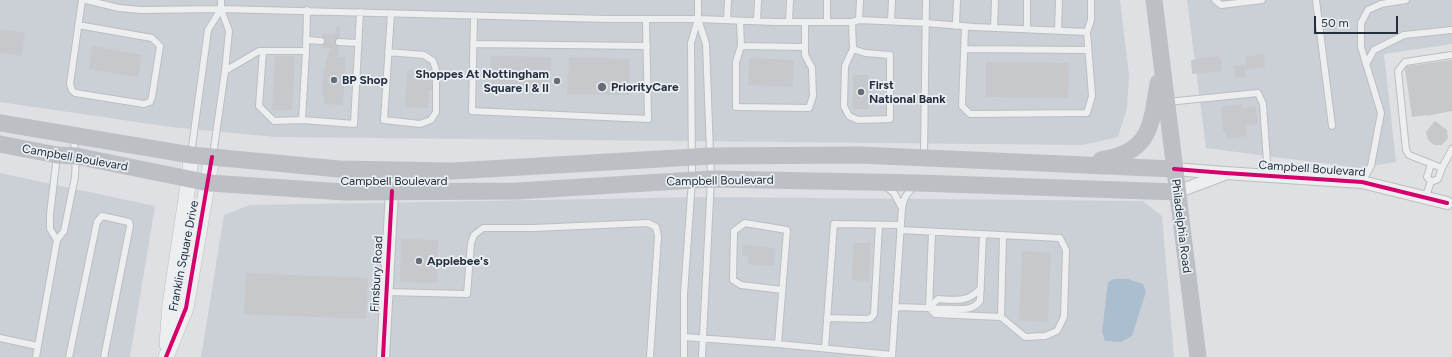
<!DOCTYPE html>
<style>
body{margin:0}
#map{position:relative;width:1452px;height:357px;overflow:hidden;background:#dee0e3;font-family:Figtree,sans-serif}
canvas{display:block}
.scale{position:absolute;left:1314px;top:16px;width:84px;height:18px;box-sizing:border-box;border:2px solid #252f3c;border-top:0;padding-left:5px;font-size:12px;line-height:14px;white-space:nowrap;color:#252f3c;-webkit-text-stroke:3px #eaeff4;paint-order:stroke}
</style>
<div id="map">
<canvas width="1452" height="357"></canvas>
<div class="scale">50 m</div>
</div>
<script>
const ctx = document.querySelector('canvas').getContext('2d');
ctx.lineJoin = 'round';
function fill(path, color) { ctx.fillStyle = color; ctx.fill(path, 'evenodd'); }
function strokePath(path, color, width, dash) { ctx.strokeStyle = color; ctx.lineWidth = width; ctx.lineCap = dash ? 'butt' : 'round'; ctx.setLineDash(dash || []); ctx.stroke(path); }
function label(font, color, halo, rows, align = 'center') {
  ctx.font = font + ' Figtree,sans-serif'; ctx.lineWidth = 3.5; ctx.setLineDash([]); ctx.textBaseline = 'middle'; ctx.strokeStyle = halo; ctx.fillStyle = color; for (const [text, x, y, turn = 0] of rows) {
    ctx.save(); ctx.translate(x, y); ctx.rotate((+turn || 0) * Math.PI / 180); ctx.textAlign = isNaN(turn) ? turn : align; if (halo) ctx.strokeText(text, 0, 0); ctx.fillText(text, 0, 0); ctx.restore();
  }
}
fill(new Path2D(`
 M0,0H1120L1129,75L1127,108L1118,137L1083,145L275,137L171,127L0,102Z
 M1187,0H1452V44L1384,54L1396,162L1359,168L1206,148Z
 M0,173L155,206L130,357H0Z
 M706,197L1143,201L1162,216L1174,357H201L224,215L250,205Z`), '#cbd0d7');
fill(new Path2D(`
 M1114,279H1128L1143,284L1146,292L1132,336L1121,342L1105,341L1102,332L1108,282Z`), '#abbecf');
fill(new Path2D(`
 M337,26H340V38H337L335,41V44L339,47L338,57H346L343,105L325,104L322,89L324,70L330,48L321,47L325,42V39L322,37V34L334,35Z
 M0,29L25,33L22,56L0,53Z
 M92,46L142,55L138,77L89,69Z
 M1264,54L1265,67L1247,70L1245,57Z
 M275,56H295L292,111L272,110Z
 M491,56L551,57L550,93L490,91Z
 M1219,56V59L1221,58L1222,71L1192,74L1191,60Z
 M569,57L630,59L629,95L567,94Z
 M749,58L794,60L793,87L748,85Z
 M1452,60V111L1426,116V115L1412,117L1405,69L1407,66Z
 M986,62L1069,63L1068,98L986,97Z
 M1245,65L1246,77L1235,78L1234,66Z
 M407,70L429,71V79H432V90H429L428,108L405,107Z
 M853,75H868V109H853Z
 M1242,104V108L1256,106L1258,124L1246,126L1247,136L1226,139L1225,132H1223L1221,107Z
 M1435,121L1447,130L1448,138L1442,145H1434L1428,140L1426,132Z
 M401,239L438,240L437,283L400,282Z
 M853,243H871L869,281L852,280Z
 M743,245L776,248L774,266L748,264V256H742Z
 M1022,251L1051,253L1048,322L1019,320Z
 M246,273L368,278L366,319L244,314Z`), '#c6c8cc');
const service = new Path2D(`
 M86,0L119,8L141,10L221,9L608,19H698L775,22H852L859,20L926,23L974,27L1087,32
 M1215,0L1221,5L1262,0
 M1316,0L1332,126
 M474,16L472,111L648,119L646,19
 M698,19L706,44L711,179L702,357
 M727,20L728,0
 M859,20L860,0
 M740,21L741,46L736,62V107L809,108L813,96L812,68L805,55V22
 M757,21L758,0
 M891,21L892,0
 M789,22L790,0
 M827,22V0
 M852,22L853,49L845,66L844,106L849,116L858,120L890,119V55L865,53L853,49
 M78,25L152,38L160,46L152,97L150,102L144,104L75,93L72,90L70,84L82,0
 M956,26L957,0
 M965,27L962,106L970,114L1087,113L1092,96L1087,32L1091,20V0
 M994,28L995,0
 M1027,29V0
 M1058,30L1059,0
 M306,40L321,41
 M339,42L358,43
 M473,44L647,46
 M741,46L805,47
 M964,49L1088,50
 M263,51L259,106L274,121L302,120
 M306,51L302,120L354,124L360,12
 M388,52L424,55L433,61L436,70V112L431,120L420,124L384,120L391,13
 M1366,64L1374,50L1404,35L1452,30
 M225,71L259,51H306L307,10
 M1167,102L1258,93L1263,104L1268,176
 M191,154L208,30L221,9
 M213,155L225,71L229,31L221,9V0
 M57,156L50,214V229L57,240
 M924,157L926,0
 M1442,168L1409,155L1406,150L1398,71L1405,62L1452,55
 M1362,182L1371,166L1381,113L1361,47V23L1368,10L1381,4L1406,0
 M1431,182L1427,177L1431,164
 M885,186L894,193L902,208
 M1425,198L1431,182L1438,179L1442,168L1452,149
 M900,230L1060,238L1066,250L1064,317L1057,331L1045,336L1025,337L1001,317L935,314L929,308
 M386,292L467,294L471,243L474,235L483,228H533L648,223L656,227L658,236L650,357
 M895,307L959,309C969,309 974,308 980,301L983,235
 M929,308L932,232
 M929,308L938,299C957,300 967,303 981,288
 M1001,317L1003,236
 M827,318L867,319L871,318L874,314L879,225
 M684,337L778,344L892,355
 M0,338L37,346
 M778,344L787,230L745,223L734,231L733,280L741,285L782,290
 M825,348L834,224L900,225
 M36,357L57,240L64,231L75,177L76,156L73,136
 M69,357L97,222L102,216L129,222L130,226L104,357
 M684,357V294L692,180L691,43L698,19V0
 M892,357L902,208C903,199 906,193 914,187`);
const minor = new Path2D(`
 M1174,169L1225,173L1362,182L1447,203
 M1177,192L1222,175
 M383,357L392,191`);
const tertiary = new Path2D(`
 M167,344L170,304L189,179L191,155
 M166,357L186,308L212,157`);
strokePath(service, '#bcbec1', 8);
strokePath(minor, '#bcbec1', 14);
strokePath(tertiary, '#bcbec1', 16);
strokePath(service, '#edeef0', 6);
strokePath(minor, '#edeef0', 12);
strokePath(tertiary, '#edeef0', 15);
strokePath(new Path2D(`
 M1154,0L1198,357
 M0,123L191,155L339,169L453,171L711,156L860,155L1174,169
 M0,144L57,155L76,156L209,183L345,192L517,191L711,179L919,183L1177,192
 M1101,160C1151,152 1151,126 1158,83`), '#bcbfc3', 17);
strokePath(new Path2D(`
 M1174,169L1225,173L1362,182L1447,203
 M166,357L186,308L212,157
 M383,357L392,191`), '#d6006c', 4);
for (const [x, y, r, color] of [
 [334,80,4,"#666d76"],
 [557,81,4,"#666d76"],
 [602,87,5,"#666d76"],
 [861,92,4,"#666d76"],
 [419,261,4,"#666d76"]
]) { const dot = new Path2D(); dot.arc(x, y, r, 0, 2 * Math.PI); ctx.fillStyle = color; ctx.fill(dot); strokePath(dot, '#eaeff4', 1.5); }
label('bold 12px', '#252f3c', '#eaeff4', [
 ["Shoppes At Nottingham",549,74,"right"],
 ["Square I & II",549,88,"right"],
 ["BP Shop",342,80],
 ["First",869,85],
 ["National Bank",869,99],
 ["PriorityCare",611,87],
 ["Applebee's",427,261]
], 'left');
label('12px', '#252f3c', '#eaeff4', [
 ["Campbell Boulevard",75,158,10],
 ["Campbell Boulevard",1312,169,4],
 ["Campbell Boulevard",394,181],
 ["Campbell Boulevard",720,181,-1],
 ["Philadelphia Road",1181,226,83],
 ["Franklin Square Drive",184,256,-79],
 ["Finsbury Road",377,274,-87]
]);
</script>
